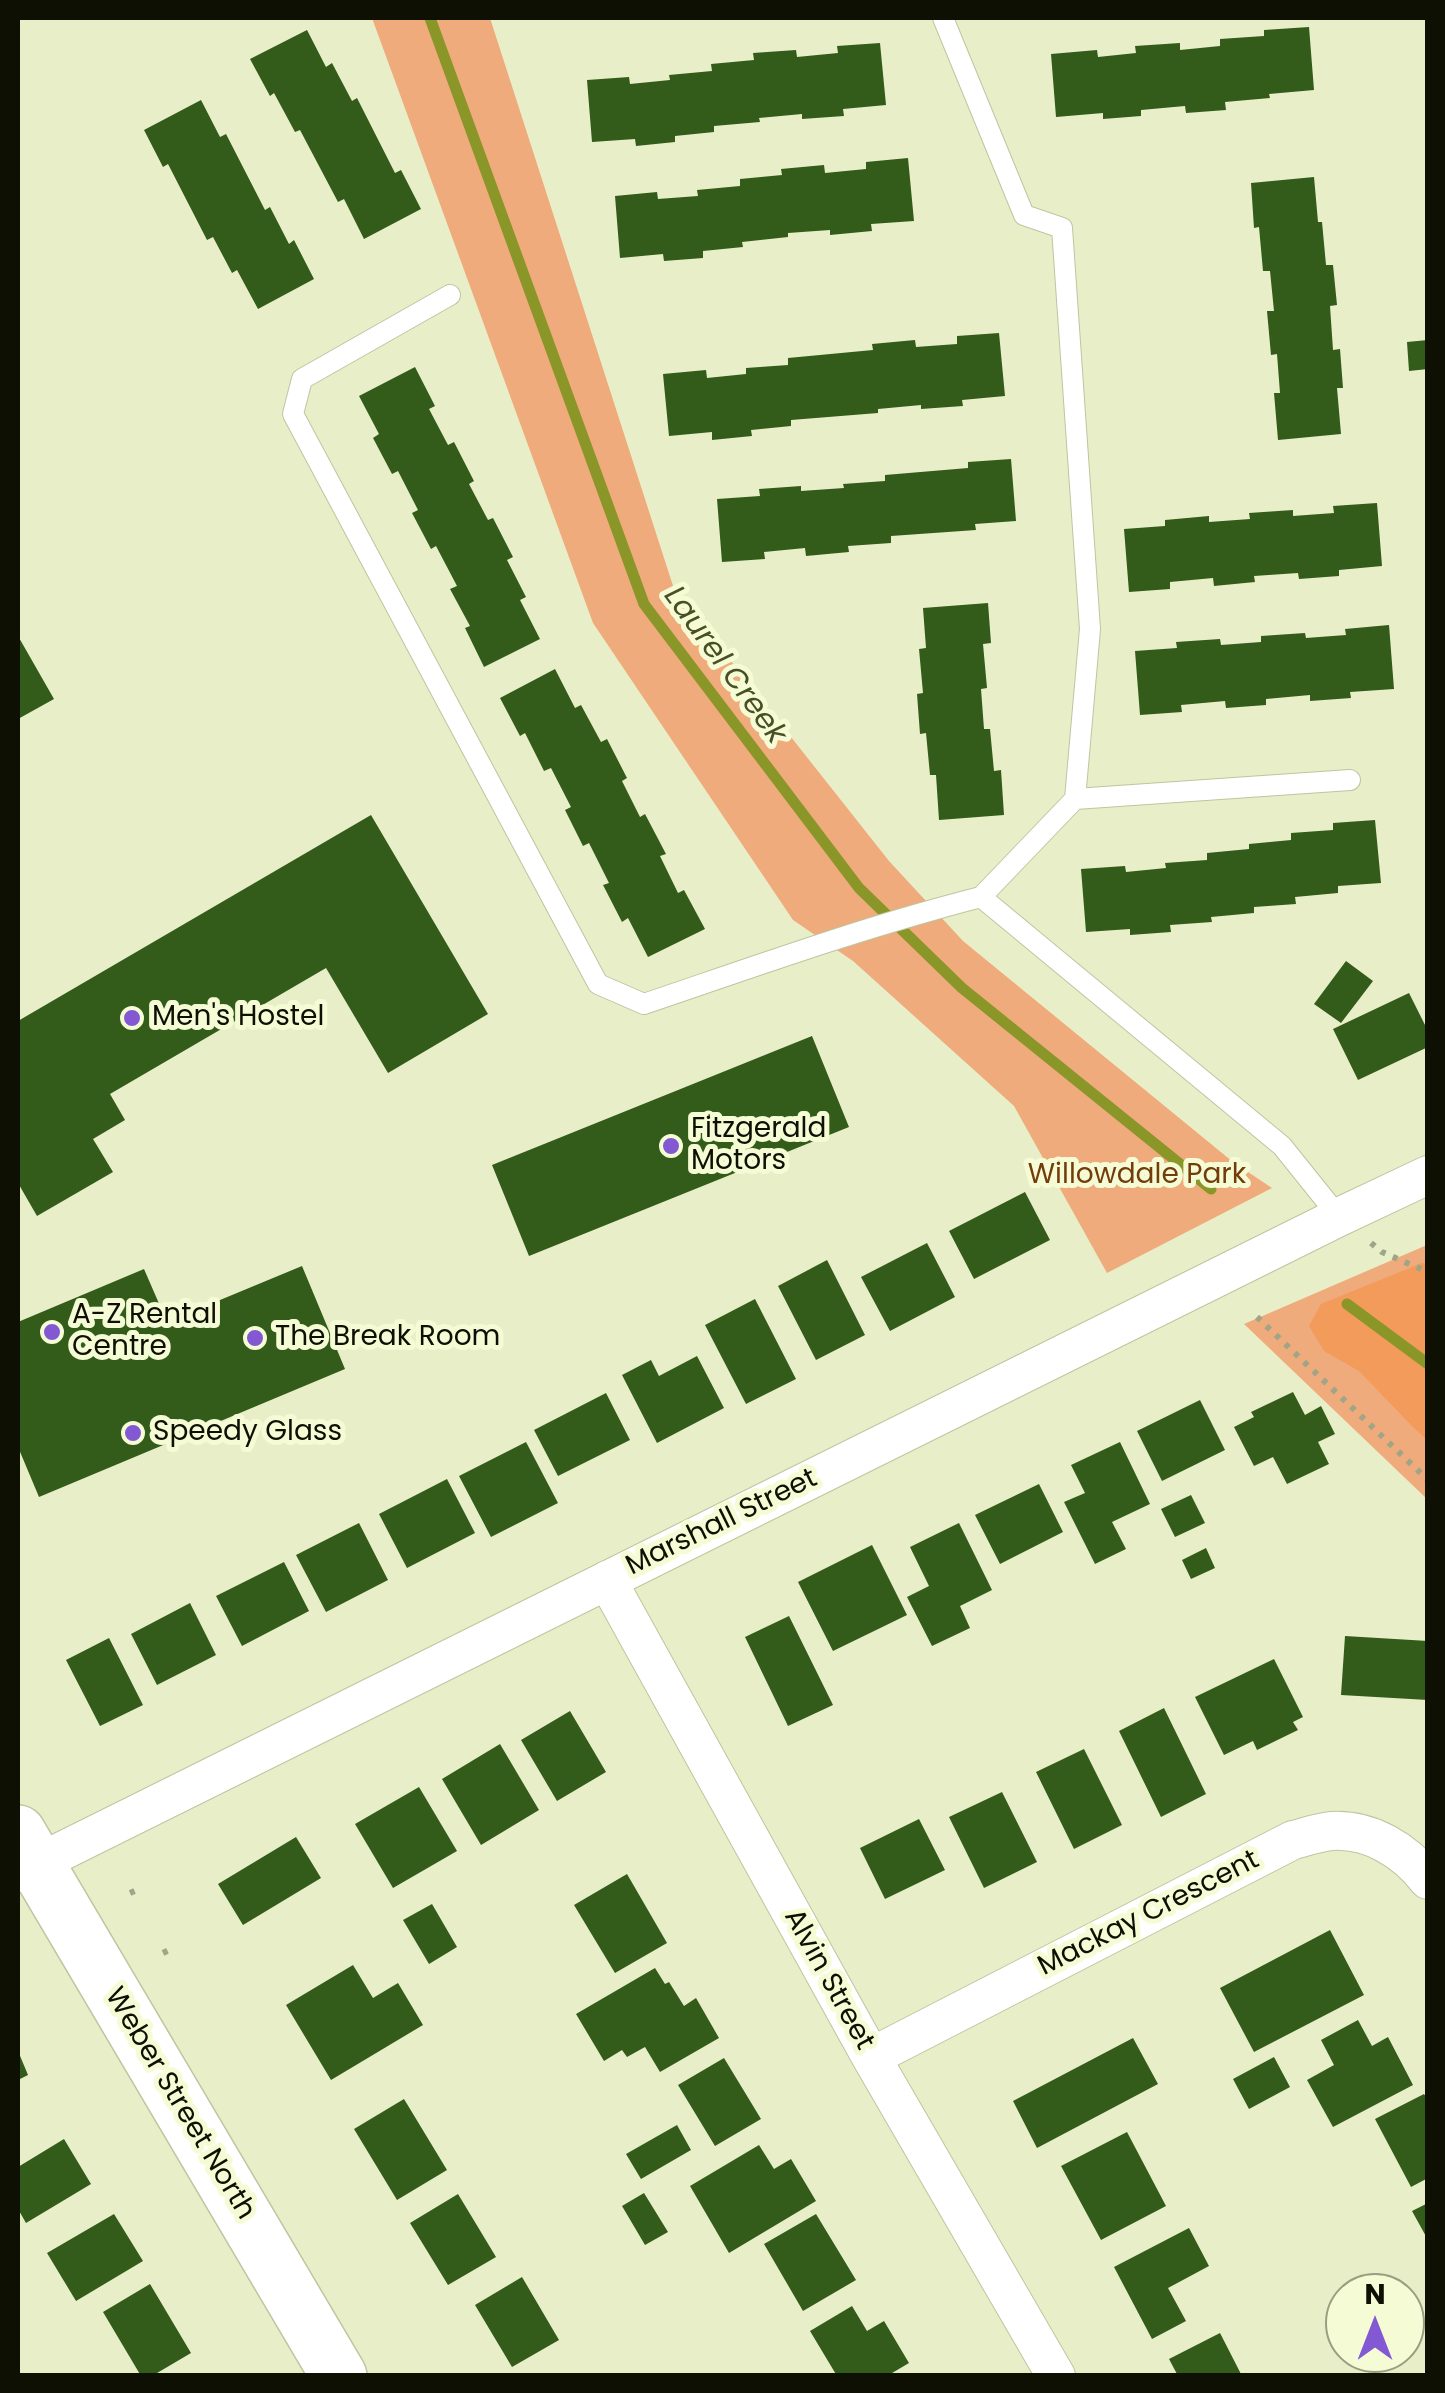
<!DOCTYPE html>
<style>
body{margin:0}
#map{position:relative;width:1445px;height:2393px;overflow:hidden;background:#e8eec8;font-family:Poppins,sans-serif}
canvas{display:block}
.frame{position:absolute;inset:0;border:20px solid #0e1004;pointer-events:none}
.north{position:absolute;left:1325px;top:2273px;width:100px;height:100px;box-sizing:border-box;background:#f5fcd5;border:2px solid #999e81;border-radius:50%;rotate:0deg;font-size:28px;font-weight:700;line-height:40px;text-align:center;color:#0e1004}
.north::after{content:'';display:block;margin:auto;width:35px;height:45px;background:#8259d3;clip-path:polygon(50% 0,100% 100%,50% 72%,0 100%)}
</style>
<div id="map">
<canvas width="1445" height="2393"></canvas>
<div class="frame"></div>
<div class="north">N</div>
</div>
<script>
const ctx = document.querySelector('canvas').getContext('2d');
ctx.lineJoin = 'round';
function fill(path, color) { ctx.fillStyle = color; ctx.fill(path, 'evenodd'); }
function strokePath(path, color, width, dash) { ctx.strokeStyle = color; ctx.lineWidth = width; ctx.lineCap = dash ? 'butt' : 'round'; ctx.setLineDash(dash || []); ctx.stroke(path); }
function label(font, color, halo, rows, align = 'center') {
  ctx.font = font + ' Poppins,sans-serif'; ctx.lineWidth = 10; ctx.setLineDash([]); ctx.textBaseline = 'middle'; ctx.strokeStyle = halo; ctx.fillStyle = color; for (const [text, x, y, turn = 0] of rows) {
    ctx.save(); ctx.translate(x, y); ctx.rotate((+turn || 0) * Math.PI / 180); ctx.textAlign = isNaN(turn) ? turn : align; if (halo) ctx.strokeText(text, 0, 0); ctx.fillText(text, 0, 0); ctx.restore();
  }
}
fill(new Path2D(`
 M372,18H490L674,589L889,861L963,941L1233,1162L1272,1188L1107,1273L1014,1106L853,961L793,920L593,623Z
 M1427,1245V1499L1244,1324Z`), '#efab7b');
fill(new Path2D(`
 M1422,1263L1428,1264L1427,1440L1413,1427L1359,1371L1324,1351L1309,1326L1321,1304Z`), '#f29b5b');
strokePath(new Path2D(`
 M430,18L644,604L859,888L962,988L1211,1189
 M1347,1304L1428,1364`), '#8b9628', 11);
fill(new Path2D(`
 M1309,27L1314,90L1269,94L1270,98L1225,102L1226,110L1186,113L1185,106L1141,110V116L1103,119V113L1056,117L1051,54L1097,50L1098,57L1136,53L1135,46L1180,43V50L1220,46V39L1264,36V30Z
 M307,30L326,67L332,63L352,101L357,98L395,173L401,170L421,209L364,239L344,199L338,202L300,130L295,132L274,93L270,96L250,59Z
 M880,43L886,105L843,109L844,116L802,119V114L759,118L760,122L714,126V132L675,136V142L636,146L635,139L592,142L587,80L629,77L630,84L670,80L669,75L712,71L711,64L754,60L753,53L796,50L797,57L838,53L837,46Z
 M201,100L220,137L226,134L265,210L270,207L289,244L294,240L314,279L258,309L237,270L232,273L213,237L207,240L168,164L163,167L144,130Z
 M908,158L914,221L871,224L872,231L830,235V230L788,233V237L742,242L743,247L703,251V258L664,261L663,254L620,258L615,196L657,192L658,199L698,196L697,190L740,186V179L782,175L781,169L824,165L825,173L866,169V162Z
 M1314,177L1318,222H1322L1326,265H1333L1337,305L1330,306L1333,350L1340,349L1343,388H1337L1341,434L1278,440L1274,393H1280L1277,354L1271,355L1267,311H1274L1270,271H1263L1259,227L1254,228L1251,183Z
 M999,333L1005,396L962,400L963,406L921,409V405L878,409V413L791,420V426L751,430L752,436L712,440V432L669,436L663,374L706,370L707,378L746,374V368L788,365V358L873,350L872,344L915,340L916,347L957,344V336Z
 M1428,340V369L1409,371L1407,342Z
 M415,367L435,406L429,409L448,445L454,442L474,481L469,484L488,520L493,518L513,557L507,560L526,597L520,600L540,639L484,667L465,628L470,626L450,589L457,586L436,546L431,549L412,513L418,510L398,471L392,474L373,438L379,434L359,396Z
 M1011,459L1016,521L975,524L976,530L891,536V543L848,546L849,552L806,556L805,548L764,552L765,559L722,562L717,499L760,496L759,489L801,486V491L844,488L843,484L885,481V475L968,468V462Z
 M1377,503L1382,566L1339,570V576L1299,579L1298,573L1254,576L1255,582L1214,586L1213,578L1170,582V589L1129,592L1124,529L1165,526V520L1209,516V522L1250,519L1249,513L1293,510V516L1334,513L1333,506Z
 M988,603L991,643L983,644L987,688L981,689L984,729H990L994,771L1001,770L1004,815L939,820L936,775H930L926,733L920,734L917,694L923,693L919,649L926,648L923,608Z
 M1389,625L1394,689L1350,692L1351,698L1310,701V695L1266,699V705L1226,708L1225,701L1181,705L1182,712L1140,715L1135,651L1177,648L1176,642L1220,639L1221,645L1261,642V636L1305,633L1306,638L1346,635L1345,629Z
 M18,636L54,699L18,719Z
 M555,669L575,708L581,705L601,742L607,739L627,778L622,781L640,817L645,814L666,854L660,856L678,893L684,890L705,929L648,957L628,918L622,922L603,885L609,883L589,843L583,846L565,810L571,807L551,768L544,771L525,733L520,736L500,698Z
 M371,815L488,1014L388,1073L326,968L110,1094L125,1120L93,1139L113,1172L37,1216L18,1183V1021Z
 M1375,820L1381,883L1338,886V893L1295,897L1296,904L1254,907V913L1211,917L1212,922L1170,925L1171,932L1130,935V929L1086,932L1081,869L1125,866L1126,872L1166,868L1165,863L1207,860V853L1249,849V844L1291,840V833L1333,830V823Z
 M1346,961L1373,981L1341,1023L1314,1004Z
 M1409,993L1428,1031V1047L1358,1080L1333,1029Z
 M812,1036L849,1127L529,1256L492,1165Z
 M1025,1192L1050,1240L974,1279L949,1231Z
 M927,1243L955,1297L890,1331L861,1277Z
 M827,1260L865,1335L816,1360L778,1286Z
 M302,1266L345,1369L39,1497L18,1447V1322L144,1269L167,1322Z
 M755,1299L796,1379L746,1404L705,1325Z
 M697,1356L724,1408L657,1443L622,1375L651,1360L659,1376Z
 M1293,1392L1305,1415L1321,1406L1335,1434L1318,1442L1329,1464L1287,1484L1273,1457L1254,1466L1234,1427L1254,1417L1251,1412Z
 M606,1393L630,1440L558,1476L534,1430Z
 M1200,1400L1225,1450L1162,1481L1137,1431Z
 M526,1442L558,1503L491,1537L459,1476Z
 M1120,1442L1150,1504L1112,1522L1126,1549L1095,1564L1064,1502L1085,1493L1071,1465Z
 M447,1479L475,1533L407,1568L379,1514Z
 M1039,1484L1063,1532L1000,1564L975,1515Z
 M1191,1495L1205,1523L1175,1537L1161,1509Z
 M359,1523L388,1580L326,1612L296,1555Z
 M959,1523L992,1590L960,1606L970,1628L932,1646L907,1597L929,1586L910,1547Z
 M872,1545L907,1615L833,1651L798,1582Z
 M1206,1548L1215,1568L1191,1579L1182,1560Z
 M284,1562L309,1611L242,1646L216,1596Z
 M190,1603L216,1655L157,1685L131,1634Z
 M789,1616L833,1705L788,1726L745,1637Z
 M1345,1636L1428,1641V1700L1341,1695Z
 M109,1638L143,1705L100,1726L66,1660Z
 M1274,1659L1303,1717L1293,1722L1298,1730L1257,1750L1253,1741L1224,1755L1195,1697Z
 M1164,1708L1206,1794L1161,1817L1119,1731Z
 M570,1711L606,1772L557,1801L521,1740Z
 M500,1744L539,1810L481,1845L442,1779Z
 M1084,1749L1122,1825L1074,1849L1036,1772Z
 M419,1787L457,1851L393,1888L355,1824Z
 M1002,1792L1037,1862L984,1888L949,1817Z
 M919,1819L945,1870L885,1899L860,1848Z
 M296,1837L321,1878L243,1925L218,1884Z
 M627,1874L667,1943L615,1973L574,1905Z
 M432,1904L457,1947L429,1964L403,1920Z
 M1330,1930L1364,1995L1254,2052L1220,1988Z
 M353,1965L373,1998L398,1983L423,2025L331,2080L286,2005Z
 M655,1968L665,1984L669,1982L684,2006L696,1998L719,2038L660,2072L645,2047L627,2057L622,2050L604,2061L576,2014Z
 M1358,2020L1372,2046L1388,2037L1413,2085L1333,2127L1307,2080L1334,2065L1321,2040Z
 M1133,2038L1158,2084L1037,2148L1013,2101Z
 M18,2051L28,2075L18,2080Z
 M1274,2057L1290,2087L1249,2109L1233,2079Z
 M724,2058L761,2119L715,2146L678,2085Z
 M1424,2094L1428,2100V2178L1411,2187L1375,2119Z
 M404,2099L447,2170L397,2200L354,2129Z
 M677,2125L691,2150L641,2179L626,2154Z
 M1127,2132L1166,2206L1101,2240L1061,2166Z
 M64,2139L91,2184L26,2223L18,2209V2167Z
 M759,2145L774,2169L791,2159L816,2201L729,2253L690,2186Z
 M644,2193L668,2232L645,2245L622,2206Z
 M458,2194L496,2257L448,2285L410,2223Z
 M1428,2203V2240L1412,2211Z
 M114,2214L143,2261L76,2301L47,2253Z
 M816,2214L856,2280L803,2311L764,2244Z
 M1189,2228L1209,2266L1168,2288L1186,2321L1152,2339L1114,2267Z
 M522,2277L559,2340L512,2367L475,2305Z
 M150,2284L191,2353L152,2376H141L103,2312Z
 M852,2306L867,2331L884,2321L909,2363L887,2376H837L810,2331Z
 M1220,2333L1242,2376H1178L1169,2359Z`), '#335b19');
const service = new Path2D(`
 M943,18L1024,215L1062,228L1090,629L1075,799L981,897
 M450,295L302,379L293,414L598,984L644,1004C756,966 867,926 981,897L1282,1146L1339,1217
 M1075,799L1350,780`);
const minor = new Path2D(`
 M607,1580L871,2057L1056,2376
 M18,1873L1339,1217L1428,1175
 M871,2057L1293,1840C1305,1837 1319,1832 1332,1831C1370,1829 1405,1850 1428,1880`);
const secondary = new Path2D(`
 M18,1833L339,2376`);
strokePath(service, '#bfc5a0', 22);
strokePath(minor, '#bfc5a0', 40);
strokePath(secondary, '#bfc5a0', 58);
strokePath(new Path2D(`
 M1371,1243L1382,1252L1428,1272
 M1257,1317L1428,1480
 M130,1893L137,1890
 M163,1953L171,1949`), '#a1a588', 6, [5, 8]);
strokePath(service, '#fff', 20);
strokePath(minor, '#fff', 38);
strokePath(secondary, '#fff', 55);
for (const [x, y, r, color] of [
 [132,1018,10,"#8259d3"],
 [671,1146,10,"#8259d3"],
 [52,1332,10,"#8259d3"],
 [255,1338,10,"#8259d3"],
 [133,1433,10,"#8259d3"]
]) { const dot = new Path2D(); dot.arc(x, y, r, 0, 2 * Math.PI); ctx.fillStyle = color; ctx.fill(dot); strokePath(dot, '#f5fcd5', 4); }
label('28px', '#0e1004', '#f5fcd5', [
 ["Men's Hostel",152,1018],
 ["Fitzgerald",691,1130],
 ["Motors",691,1162],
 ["A-Z Rental",72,1316],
 ["Centre",72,1348],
 ["The Break Room",275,1338],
 ["Speedy Glass",153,1433]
], 'left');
label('28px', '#733c0a', '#f5fcd5', [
 ["Willowdale Park",1137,1176]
]);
label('28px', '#0e1004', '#f5fcd5', [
 ["Marshall Street",722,1523,-26],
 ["Mackay Crescent",1149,1914,-27],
 ["Alvin Street",828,1980,61],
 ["Weber Street North",179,2104,59]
]);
label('italic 30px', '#494f24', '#f5fcd5', [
 ["Laurel Creek",724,666,54]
]);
</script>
